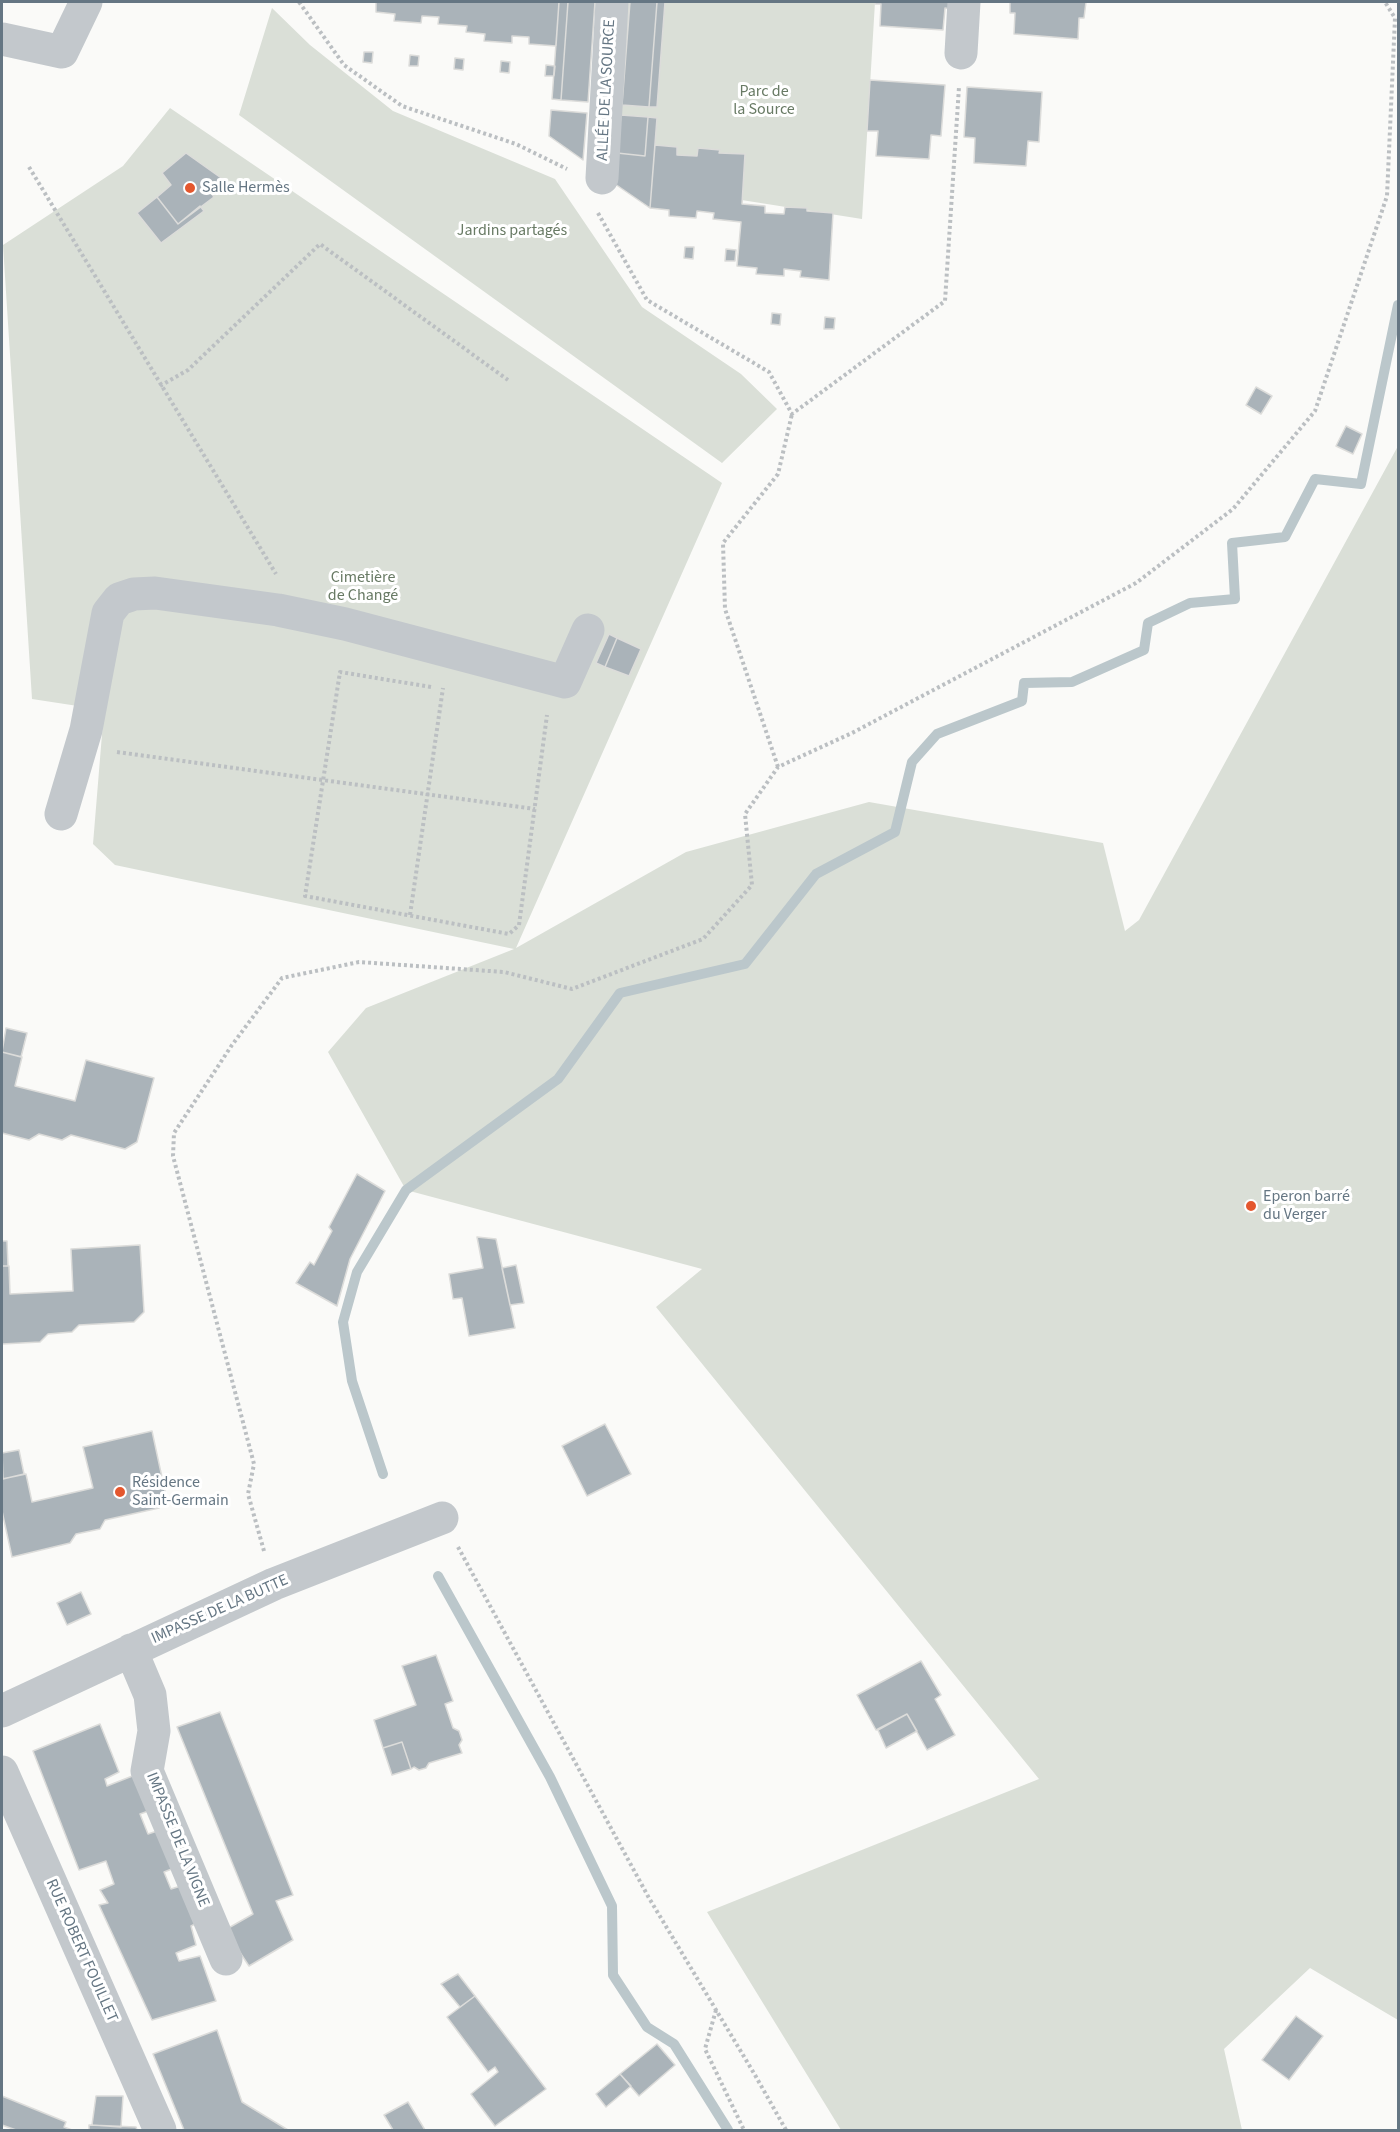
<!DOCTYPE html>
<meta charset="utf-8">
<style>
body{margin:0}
#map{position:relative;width:1400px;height:2132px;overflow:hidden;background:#fafaf8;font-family:"Source Sans 3",sans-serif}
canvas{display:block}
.frame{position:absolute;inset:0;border:3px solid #657683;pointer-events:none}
</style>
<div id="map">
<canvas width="1400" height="2132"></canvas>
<div class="frame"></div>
</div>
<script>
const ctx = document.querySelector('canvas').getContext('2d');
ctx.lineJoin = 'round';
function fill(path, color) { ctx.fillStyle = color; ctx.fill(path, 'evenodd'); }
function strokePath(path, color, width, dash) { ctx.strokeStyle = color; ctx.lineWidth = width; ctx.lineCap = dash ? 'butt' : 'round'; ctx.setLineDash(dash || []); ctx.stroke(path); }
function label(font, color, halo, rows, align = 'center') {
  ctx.font = font + ' "Source Sans 3",sans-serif'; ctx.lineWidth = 6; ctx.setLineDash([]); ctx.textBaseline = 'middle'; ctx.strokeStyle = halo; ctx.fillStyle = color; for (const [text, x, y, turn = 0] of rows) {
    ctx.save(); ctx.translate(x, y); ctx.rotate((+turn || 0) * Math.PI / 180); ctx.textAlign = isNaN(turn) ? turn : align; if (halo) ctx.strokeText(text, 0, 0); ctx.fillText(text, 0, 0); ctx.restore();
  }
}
fill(new Path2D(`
 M626,2H875L862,219L602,178Z
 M272,8L310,45L393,111L555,179L642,307L741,374L777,409L722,463L239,115Z
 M170,108L722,483L516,948L686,852L869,802L1103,843L1125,931L1139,920L1398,446V2020L1310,1968L1224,2049L1242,2130H841L707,1912L1039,1779L656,1307L702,1269L406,1190L328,1052L366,1008L514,949L115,865L93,844L104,710L32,699L3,245L123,166Z`), '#dadfd7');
strokePath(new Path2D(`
 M383,1474L352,1381L343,1322L357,1272L406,1190L558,1079L620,993L745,964L816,874L895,832L912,762L937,734L1022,701L1024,683L1072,682L1144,650L1148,623L1190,603L1235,599L1232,543L1285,537L1315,479L1361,484L1398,305
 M438,1576L550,1777L612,1906L613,1975L647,2027L674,2044L728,2130`), '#bbc7cb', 10);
const building = new Path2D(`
 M376,2H559L556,46L529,44V37L512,36V43L484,41L485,34L466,32L467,26L438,24L439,17L422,16L421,23L394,21L395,14L376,12Z
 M559,2H568L561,100L552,99Z
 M568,2H595L588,102L561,100Z
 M630,2H657L649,107L622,105Z
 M657,2H665L657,107H649Z
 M875,2H951L950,9L945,8L943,30L880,26L881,4H875Z
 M1010,2H1086L1084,18H1079L1078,39L1014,34L1015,13H1010Z
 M364,52H373L372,63L363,62Z
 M410,55L419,56L418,66H409Z
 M455,58L464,59L463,70L454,69Z
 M501,61L510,62L509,73L500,72Z
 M546,65L555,66L554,76H545Z
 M870,80L945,85L941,136L931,135L929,159L876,156L878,131H867Z
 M967,87L1042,92L1039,142L1028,141L1026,166L974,163L975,138L964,137Z
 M551,110L587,113L583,160L549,136Z
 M621,115L648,117L645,156L617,153Z
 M648,117L657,118L650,208L615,184L617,153L645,156Z
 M655,145L677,147V155L697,156L698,148L720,150L719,153L745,154L742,204L765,206V213L784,214L785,207L807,208V211L833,213L829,280L800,277L801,271L784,269V276L756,274L757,268L737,266L741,222L713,219L714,213L697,211L696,218L669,216V210L650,208Z
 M186,153L224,180L209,190L214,197L178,224L157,197L171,185L162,173Z
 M157,197L178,224L200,206L204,211L161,243L137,213Z
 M685,247H694L693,259L684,258Z
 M726,249L736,250L735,261H725Z
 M772,313L781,314L780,325L771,324Z
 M825,317L835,318L834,329H824Z
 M1256,387L1272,396L1261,414L1246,405Z
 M1346,426L1362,434L1353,454L1336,446Z
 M609,634L617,638L605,667L596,663Z
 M617,638L641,649L629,676L605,667Z
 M6,1028L27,1033L21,1057L2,1052Z
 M2,1052L22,1057L15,1086L75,1101L86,1060L154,1078L137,1142L125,1149L71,1135L62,1140L39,1134L29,1140L2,1133Z
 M357,1174L385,1191L350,1259L337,1306L296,1283L310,1262L314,1265L332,1231L329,1227Z
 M477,1237L496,1239L515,1328L469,1336L462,1298L453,1299L449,1274L483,1268Z
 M2,1241H7L8,1266H2Z
 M140,1245L144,1312L134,1322L79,1325L72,1332L48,1334L40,1342L2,1344V1266H9L10,1294L73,1291L71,1249Z
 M516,1265L524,1303L510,1305L502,1268Z
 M605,1424L631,1474L587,1496L562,1446Z
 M152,1431L166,1496L159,1508L105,1520L100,1529L76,1534L70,1543L12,1557L2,1511V1479L26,1474L32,1502L93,1488L83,1447Z
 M19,1450L24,1474L3,1479L2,1453Z
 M81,1592L91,1614L67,1625L57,1603Z
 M436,1655L453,1701L445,1704L453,1728L459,1731L462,1740L459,1745L462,1753L429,1763L426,1768L419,1770L414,1767L411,1769L402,1742L383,1748L374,1720L416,1705L402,1666Z
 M921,1661L941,1695L935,1699L955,1735L927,1750L907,1714L876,1730L857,1695Z
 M220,1712L293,1895L276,1901L293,1940L249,1966L225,1930L253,1914L177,1727Z
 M907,1714L917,1731L886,1748L878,1730Z
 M100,1724L119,1772L105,1779L107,1786L140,1773L154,1809L140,1814L148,1834L163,1829L177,1867L164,1872L171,1889L184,1885L201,1921L191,1926L196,1945L176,1953L179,1961L200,1956L216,2001L152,2020L99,1905L108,1903L100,1890L114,1884L106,1861L79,1870L33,1751Z
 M402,1742L411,1769L392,1775L383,1748Z
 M458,1974L475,1996L460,2007L441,1984Z
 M475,1996L546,2089L495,2126L471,2094L498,2072L495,2067L488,2072L447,2017Z
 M1296,2016L1323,2036L1289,2080L1262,2060Z
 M217,2030L242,2102L288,2130H184L153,2054Z
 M657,2044L675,2065L639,2096L620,2074Z
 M620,2074L631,2086L606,2107L596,2094Z
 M2,2096L66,2122L64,2127L72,2130H16L2,2125Z
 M96,2096H123L121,2127L92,2125Z
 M408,2102L425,2130H393L384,2115Z
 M89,2125L136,2127L137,2130H77H89Z`);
fill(building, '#aab3b9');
strokePath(building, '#dcdcda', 1.5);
strokePath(new Path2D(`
 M299,2L344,65L402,106L516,144L567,169
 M29,167L276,574
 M598,213L647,300L769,372L792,414L945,301L959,87
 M160,386L188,370L320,244L508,380
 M431,687L340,672L305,896L509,934L519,925L547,715
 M117,752L535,809
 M778,767L725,609L723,543L778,474L792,414
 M410,915L443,688
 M458,1547L649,1898L755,2075L786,2130
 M264,1551L248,1494L254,1464L173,1156L174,1133L232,1045L282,978L359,962L504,972L572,989L703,939L752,885L745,814L778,767L852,733L1136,583L1233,509L1315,411L1387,196L1395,18L1385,2
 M716,2010L705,2049L744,2130`), '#bbbfc2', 4, [3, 3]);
strokePath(new Path2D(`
 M2,39L62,52L86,2
 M961,53L964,2
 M602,178L612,2
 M61,814L86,730L108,613L119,599L134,594L155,593L278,610L345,624L565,682L588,630
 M131,1650L150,1695L154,1731L147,1771L226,1959
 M2,1711L274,1584L442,1518
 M2,1772L160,2130`), '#c3c8cc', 33);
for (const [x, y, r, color] of [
 [190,188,6,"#e4572e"],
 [1251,1206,6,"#e4572e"],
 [120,1492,6,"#e4572e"]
]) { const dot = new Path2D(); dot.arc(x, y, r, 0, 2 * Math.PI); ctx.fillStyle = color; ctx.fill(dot); strokePath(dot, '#fff', 2); }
label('16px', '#657683', '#fff', [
 ["ALLÉE DE LA SOURCE",607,90,-87],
 ["IMPASSE DE LA BUTTE",220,1610,-24],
 ["IMPASSE DE LA VIGNE",177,1840,68],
 ["RUE ROBERT FOUILLET",81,1951,66]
]);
label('16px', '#687a64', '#fff', [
 ["Parc de",764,92],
 ["la Source",764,110],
 ["Jardins partagés",512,231],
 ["Cimetière",363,578],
 ["de Changé",363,596]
]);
label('16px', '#657683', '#fff', [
 ["Salle Hermès",202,188],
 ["Eperon barré",1263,1197],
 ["du Verger",1263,1215],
 ["Résidence",132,1483],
 ["Saint-Germain",132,1501]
], 'left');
</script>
